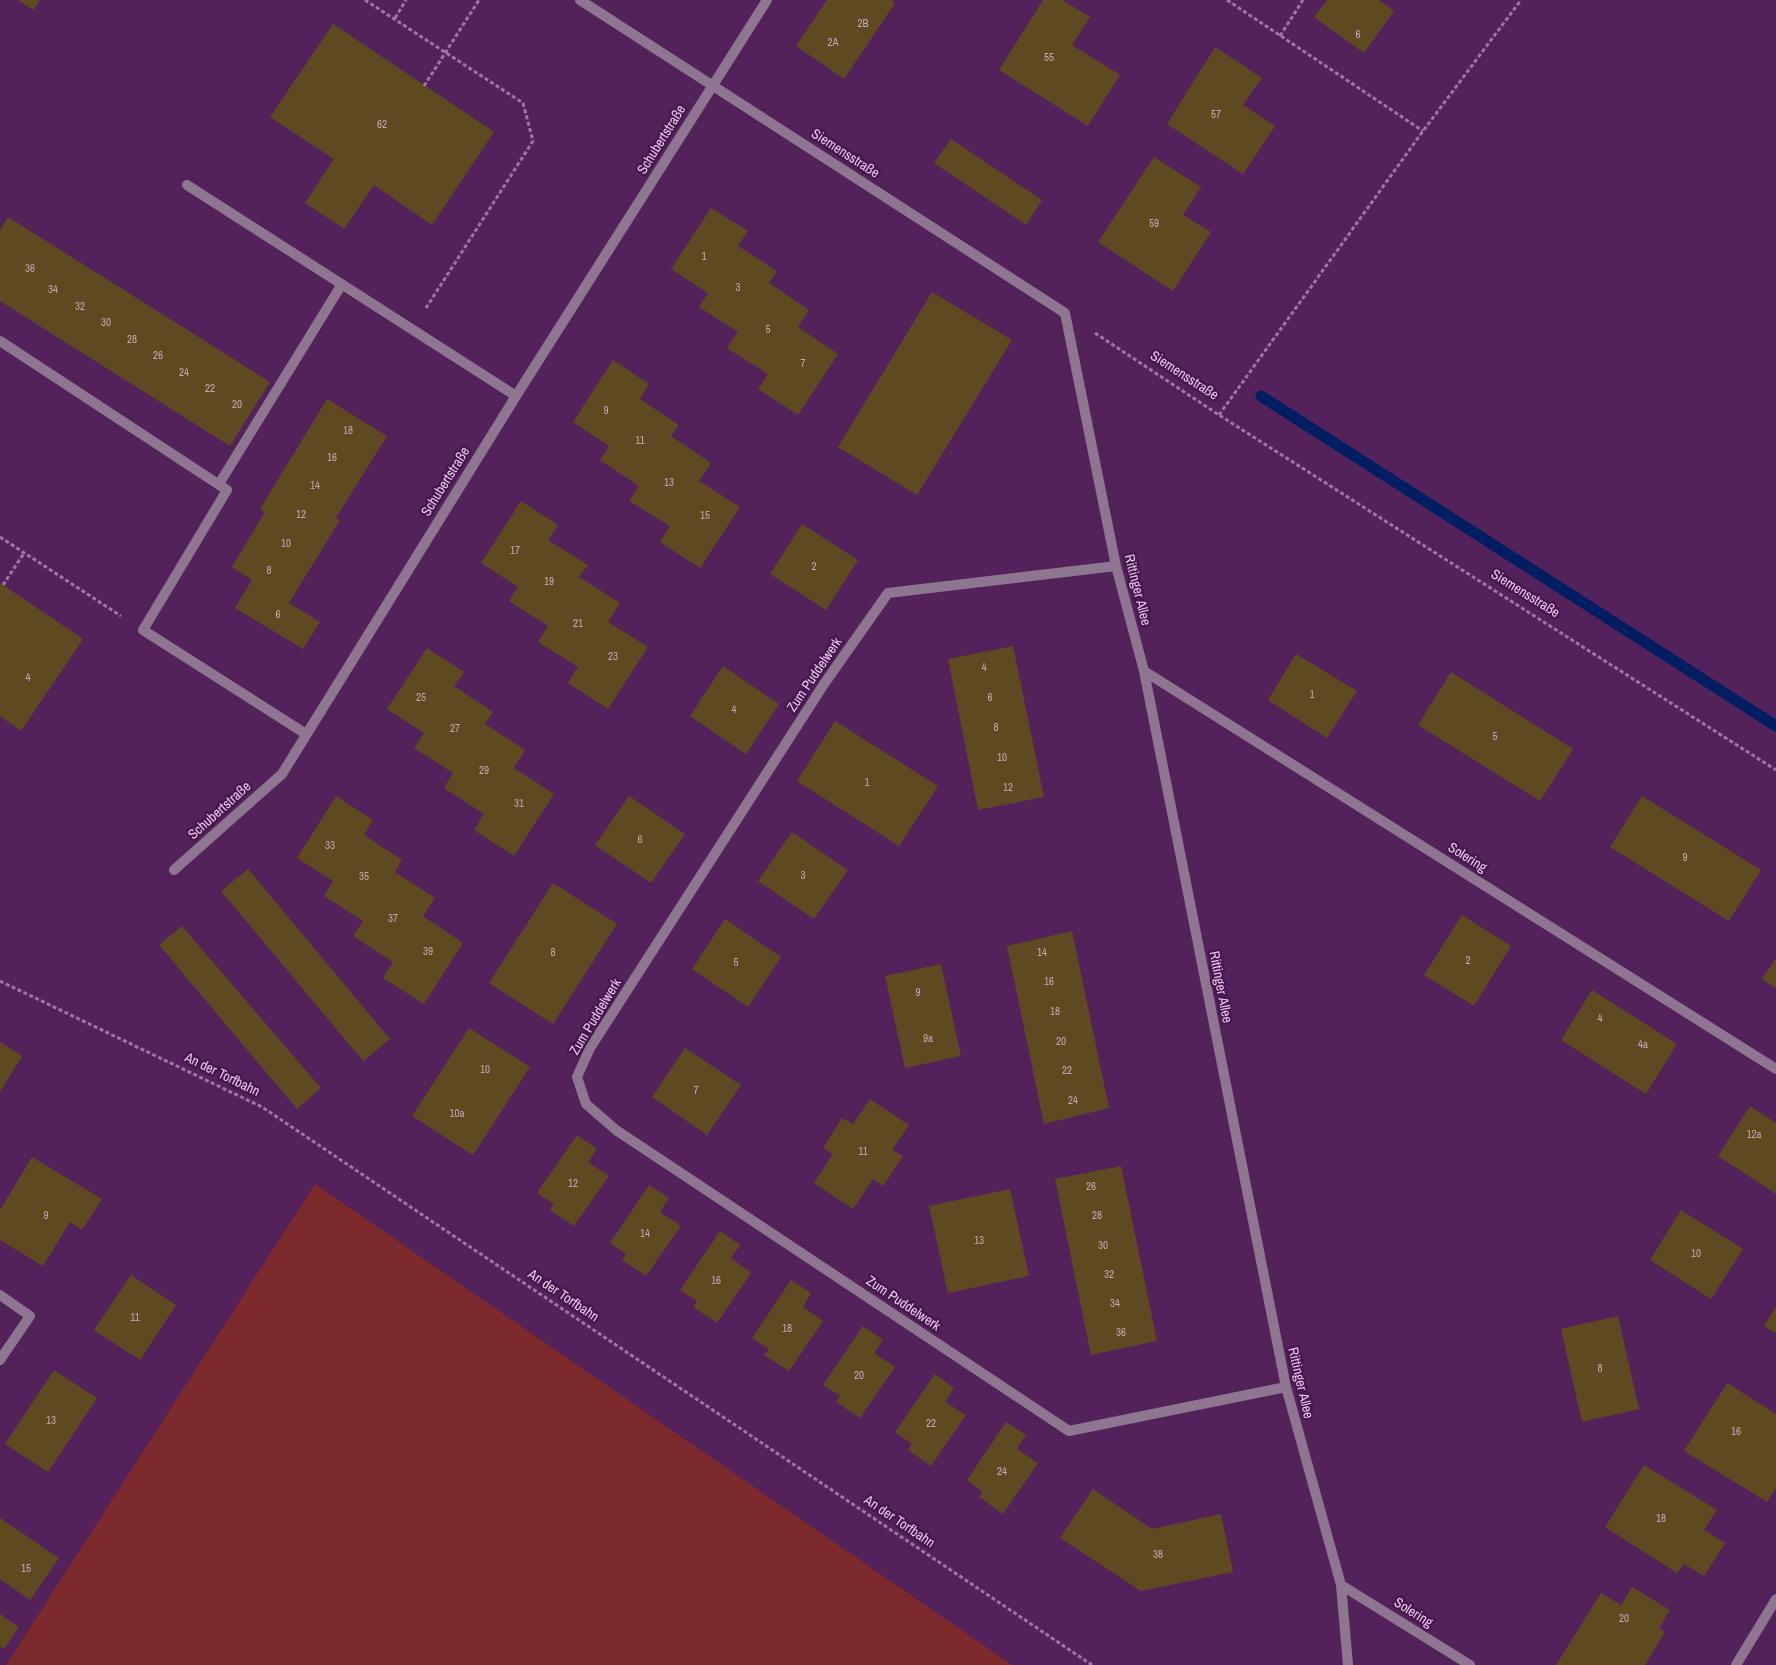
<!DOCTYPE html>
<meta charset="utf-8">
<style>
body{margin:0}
canvas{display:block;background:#54225b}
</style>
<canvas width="1776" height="1665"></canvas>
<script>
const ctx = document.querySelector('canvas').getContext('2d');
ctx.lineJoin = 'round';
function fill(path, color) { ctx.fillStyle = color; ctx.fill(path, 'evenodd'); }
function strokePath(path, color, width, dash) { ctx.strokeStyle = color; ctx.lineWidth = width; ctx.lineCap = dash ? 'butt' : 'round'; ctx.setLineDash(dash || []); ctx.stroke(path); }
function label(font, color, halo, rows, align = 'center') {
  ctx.font = font + ' "Archivo Narrow",sans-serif'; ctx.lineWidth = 5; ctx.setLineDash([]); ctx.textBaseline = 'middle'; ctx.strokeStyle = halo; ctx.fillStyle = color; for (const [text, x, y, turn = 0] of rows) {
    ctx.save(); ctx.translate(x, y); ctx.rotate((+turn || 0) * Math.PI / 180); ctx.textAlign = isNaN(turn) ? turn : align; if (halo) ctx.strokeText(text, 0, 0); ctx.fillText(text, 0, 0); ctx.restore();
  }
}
fill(new Path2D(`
 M315,1184L1012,1665H6Z`), '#7c2a2b');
strokePath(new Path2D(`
 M1261,396L1776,726`), '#011e63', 11);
fill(new Path2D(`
 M18,0H40L33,10Z
 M827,0H892L895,3L844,79L796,46Z
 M1043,0H1062L1090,17L1072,45L1120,75L1088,126L999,70Z
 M1327,0H1379L1394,11L1364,53L1314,17Z
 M333,24L494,132L432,225L374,185L344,229L305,203L334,159L270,117Z
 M1215,47L1262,78L1243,105L1275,126L1243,174L1167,124Z
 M951,139L1042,200L1026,225L934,163Z
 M1154,157L1201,187L1183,215L1211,232L1173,291L1098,242Z
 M711,208L748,231L738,246L777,271L769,283L809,310L798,327L838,354L798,415L758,389L768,374L727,348L738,332L699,307L708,293L671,269Z
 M8,217L270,382L230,446L0,301V230Z
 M932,292L1012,340L917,495L838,447Z
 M613,360L649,384L640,399L679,425L671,436L711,463L699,481L740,507L700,568L660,542L670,526L629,501L639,486L600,460L609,446L573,422Z
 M327,399L387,436L336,518L340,520L289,603L320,622L303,649L235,608L252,580L232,567L265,512L260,509Z
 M521,501L558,525L548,540L588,565L579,577L620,603L608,622L648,647L608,709L568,683L578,667L538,642L548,626L509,601L518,587L481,563Z
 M802,524L858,560L826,610L770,574Z
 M0,583L83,639L21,731L0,716Z
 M1013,646L1044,797L978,810L948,659Z
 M427,648L464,672L454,686L493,712L485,724L525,750L514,768L554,794L514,856L474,830L484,814L444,788L453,773L414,748L424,733L387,709Z
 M1296,654L1357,691L1327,738L1268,700Z
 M723,666L779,704L746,754L690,716Z
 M1451,672L1573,749L1540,801L1418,725Z
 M835,721L938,786L899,846L797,781Z
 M336,796L373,820L364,835L402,860L395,872L435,898L423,916L463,943L424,1004L383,978L393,962L353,936L363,921L324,896L333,881L297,858Z
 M629,796L685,834L651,883L595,845Z
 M1642,796L1761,870L1729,921L1610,847Z
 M792,832L848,870L814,919L758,881Z
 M248,869L390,1039L363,1061L221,891Z
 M553,883L617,924L553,1024L489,983Z
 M1462,915L1511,946L1474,1006L1424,975Z
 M725,919L781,957L748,1007L692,969Z
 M182,926L321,1088L297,1109L159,945Z
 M1072,931L1109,1108L1044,1124L1007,946Z
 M1776,958V988L1762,979Z
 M941,964L961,1056L905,1068L885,976Z
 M1592,990L1677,1044L1646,1094L1561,1040Z
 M469,1028L530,1067L473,1155L412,1116Z
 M0,1042L22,1056L0,1092Z
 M685,1048L741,1085L707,1135L652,1097Z
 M870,1099L909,1125L892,1150L903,1156L883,1186L873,1179L853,1209L814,1183L833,1154L823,1148L842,1118L853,1124Z
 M1750,1106L1776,1123V1194L1718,1156Z
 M577,1135L597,1149L588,1162L609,1176L574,1226L550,1210L554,1204L537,1193Z
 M32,1157L102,1199L82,1230L70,1222L43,1266L0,1240V1210Z
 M1121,1166L1157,1341L1091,1355L1055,1179Z
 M649,1185L669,1198L660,1212L681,1226L646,1276L622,1260L626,1254L610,1243Z
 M1010,1189L1029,1276L948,1293L929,1206Z
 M1681,1210L1743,1249L1711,1299L1650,1260Z
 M720,1231L740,1245L731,1258L751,1273L717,1323L693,1307L697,1301L680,1290Z
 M131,1275L176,1305L140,1360L94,1330Z
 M791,1280L811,1293L803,1307L823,1321L789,1371L764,1355L769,1349L752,1338Z
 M1776,1307V1333L1764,1326Z
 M1618,1316L1639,1409L1582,1422L1561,1329Z
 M863,1326L883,1340L874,1353L895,1367L860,1418L836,1402L840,1396L823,1385Z
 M54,1370L97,1398L48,1472L5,1444Z
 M935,1374L954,1388L945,1402L966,1415L931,1466L908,1450L912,1444L895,1432Z
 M1727,1383L1776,1414V1488L1767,1502L1684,1451Z
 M1006,1422L1026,1435L1017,1449L1038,1463L1003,1514L979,1497L983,1492L967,1480Z
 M1644,1465L1717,1510L1704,1530L1725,1543L1704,1576L1684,1564L1677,1573L1605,1527Z
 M1093,1489L1152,1529L1221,1514L1233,1572L1141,1591L1060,1538Z
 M0,1518L59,1558L30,1600L0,1579Z
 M1632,1587L1670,1610L1659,1628L1665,1632L1645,1665H1556L1601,1593L1621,1605Z
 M0,1614L19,1627L4,1649L0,1646Z`), '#5e4921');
strokePath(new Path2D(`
 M365,0L523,103L533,141L426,308
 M1227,0L1423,131
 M395,18L406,0
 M1280,36L1303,0
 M424,86L479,0
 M1095,333L1219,415L1776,770
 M1219,415L1423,131L1521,0
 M0,537L121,616
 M3,585L24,553
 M0,981L262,1107L1092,1665`), '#9e76a3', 3, [4, 2.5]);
strokePath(new Path2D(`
 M187,185L516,396
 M0,341L227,490L143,630L306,734
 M219,484L342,284`), '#8e7691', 10);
strokePath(new Path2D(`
 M580,0L1065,313L1116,566L1144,671L1286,1387L1341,1585L1348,1665
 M1116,566L888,593L824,684L590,1048L577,1077L586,1104L616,1130L1069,1431L1286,1387
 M1144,671L1776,1069
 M174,870L282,774L516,396L767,0
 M0,1295L30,1316L0,1360
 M1341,1585L1470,1665
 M1736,1665L1776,1599`), '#8e7691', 10);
label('11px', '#c4a8b7', null, [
 ["2B",863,24],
 ["6",1358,35],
 ["2A",833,43],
 ["55",1049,58],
 ["57",1216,115],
 ["62",382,125],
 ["59",1154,224],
 ["1",704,257],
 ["36",30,269],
 ["3",738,288],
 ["34",53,290],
 ["32",80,307],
 ["30",106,323],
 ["5",768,330],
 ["28",132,340],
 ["26",158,356],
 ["7",803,364],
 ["24",184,373],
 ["22",210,389],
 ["20",237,405],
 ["9",606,411],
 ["18",348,431],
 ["11",640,441],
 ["16",332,458],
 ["13",669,483],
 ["14",315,486],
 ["12",301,515],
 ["15",705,516],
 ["10",286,544],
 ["17",515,551],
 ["2",814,567],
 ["8",269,571],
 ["19",549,582],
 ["6",278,615],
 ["21",578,624],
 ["23",613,657],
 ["4",984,668],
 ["4",28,678],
 ["1",1312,695],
 ["25",421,698],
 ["6",990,698],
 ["4",734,710],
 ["8",996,728],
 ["27",455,729],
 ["5",1495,737],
 ["10",1002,758],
 ["29",484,771],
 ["1",867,783],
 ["12",1008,788],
 ["31",519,804],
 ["6",640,840],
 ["33",330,846],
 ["9",1685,858],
 ["3",803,876],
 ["35",364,877],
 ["37",393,919],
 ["39",428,952],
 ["8",553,953],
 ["14",1042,953],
 ["2",1468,961],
 ["5",736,963],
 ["16",1049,982],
 ["9",918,993],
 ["18",1055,1012],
 ["4",1600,1019],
 ["9a",928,1039],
 ["20",1061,1042],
 ["4a",1643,1045],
 ["10",485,1070],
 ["22",1067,1071],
 ["7",696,1091],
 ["24",1073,1101],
 ["10a",457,1114],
 ["12a",1754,1135],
 ["11",863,1152],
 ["12",573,1184],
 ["26",1091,1187],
 ["9",46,1216],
 ["28",1097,1216],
 ["14",645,1234],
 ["13",979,1241],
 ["30",1103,1246],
 ["10",1696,1254],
 ["32",1109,1275],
 ["16",716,1281],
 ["34",1115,1304],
 ["11",135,1318],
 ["18",787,1329],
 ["36",1121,1333],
 ["8",1600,1369],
 ["20",859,1376],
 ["13",51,1421],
 ["22",931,1424],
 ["16",1736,1432],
 ["24",1002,1472],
 ["18",1661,1519],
 ["38",1158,1555],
 ["15",26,1569],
 ["20",1624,1619]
]);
label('14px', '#e6c8e9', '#48174f', [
 ["Schubertstraße",662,140,-58],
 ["Siemensstraße",845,154,33],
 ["Siemensstraße",1184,376,33],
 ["Schubertstraße",446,482,-58],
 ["Rittinger Allee",1137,590,76],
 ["Siemensstraße",1525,594,32],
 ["Zum Puddelwerk",815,675,-56],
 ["Schubertstraße",220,811,-42],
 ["Solering",1467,858,32],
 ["Rittinger Allee",1220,987,79],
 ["Zum Puddelwerk",596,1017,-59],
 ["An der Torfbahn",222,1075,26],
 ["An der Torfbahn",563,1296,34],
 ["Zum Puddelwerk",903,1304,34],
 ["Rittinger Allee",1300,1383,77],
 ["An der Torfbahn",899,1522,34],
 ["Solering",1413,1613,32]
]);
</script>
